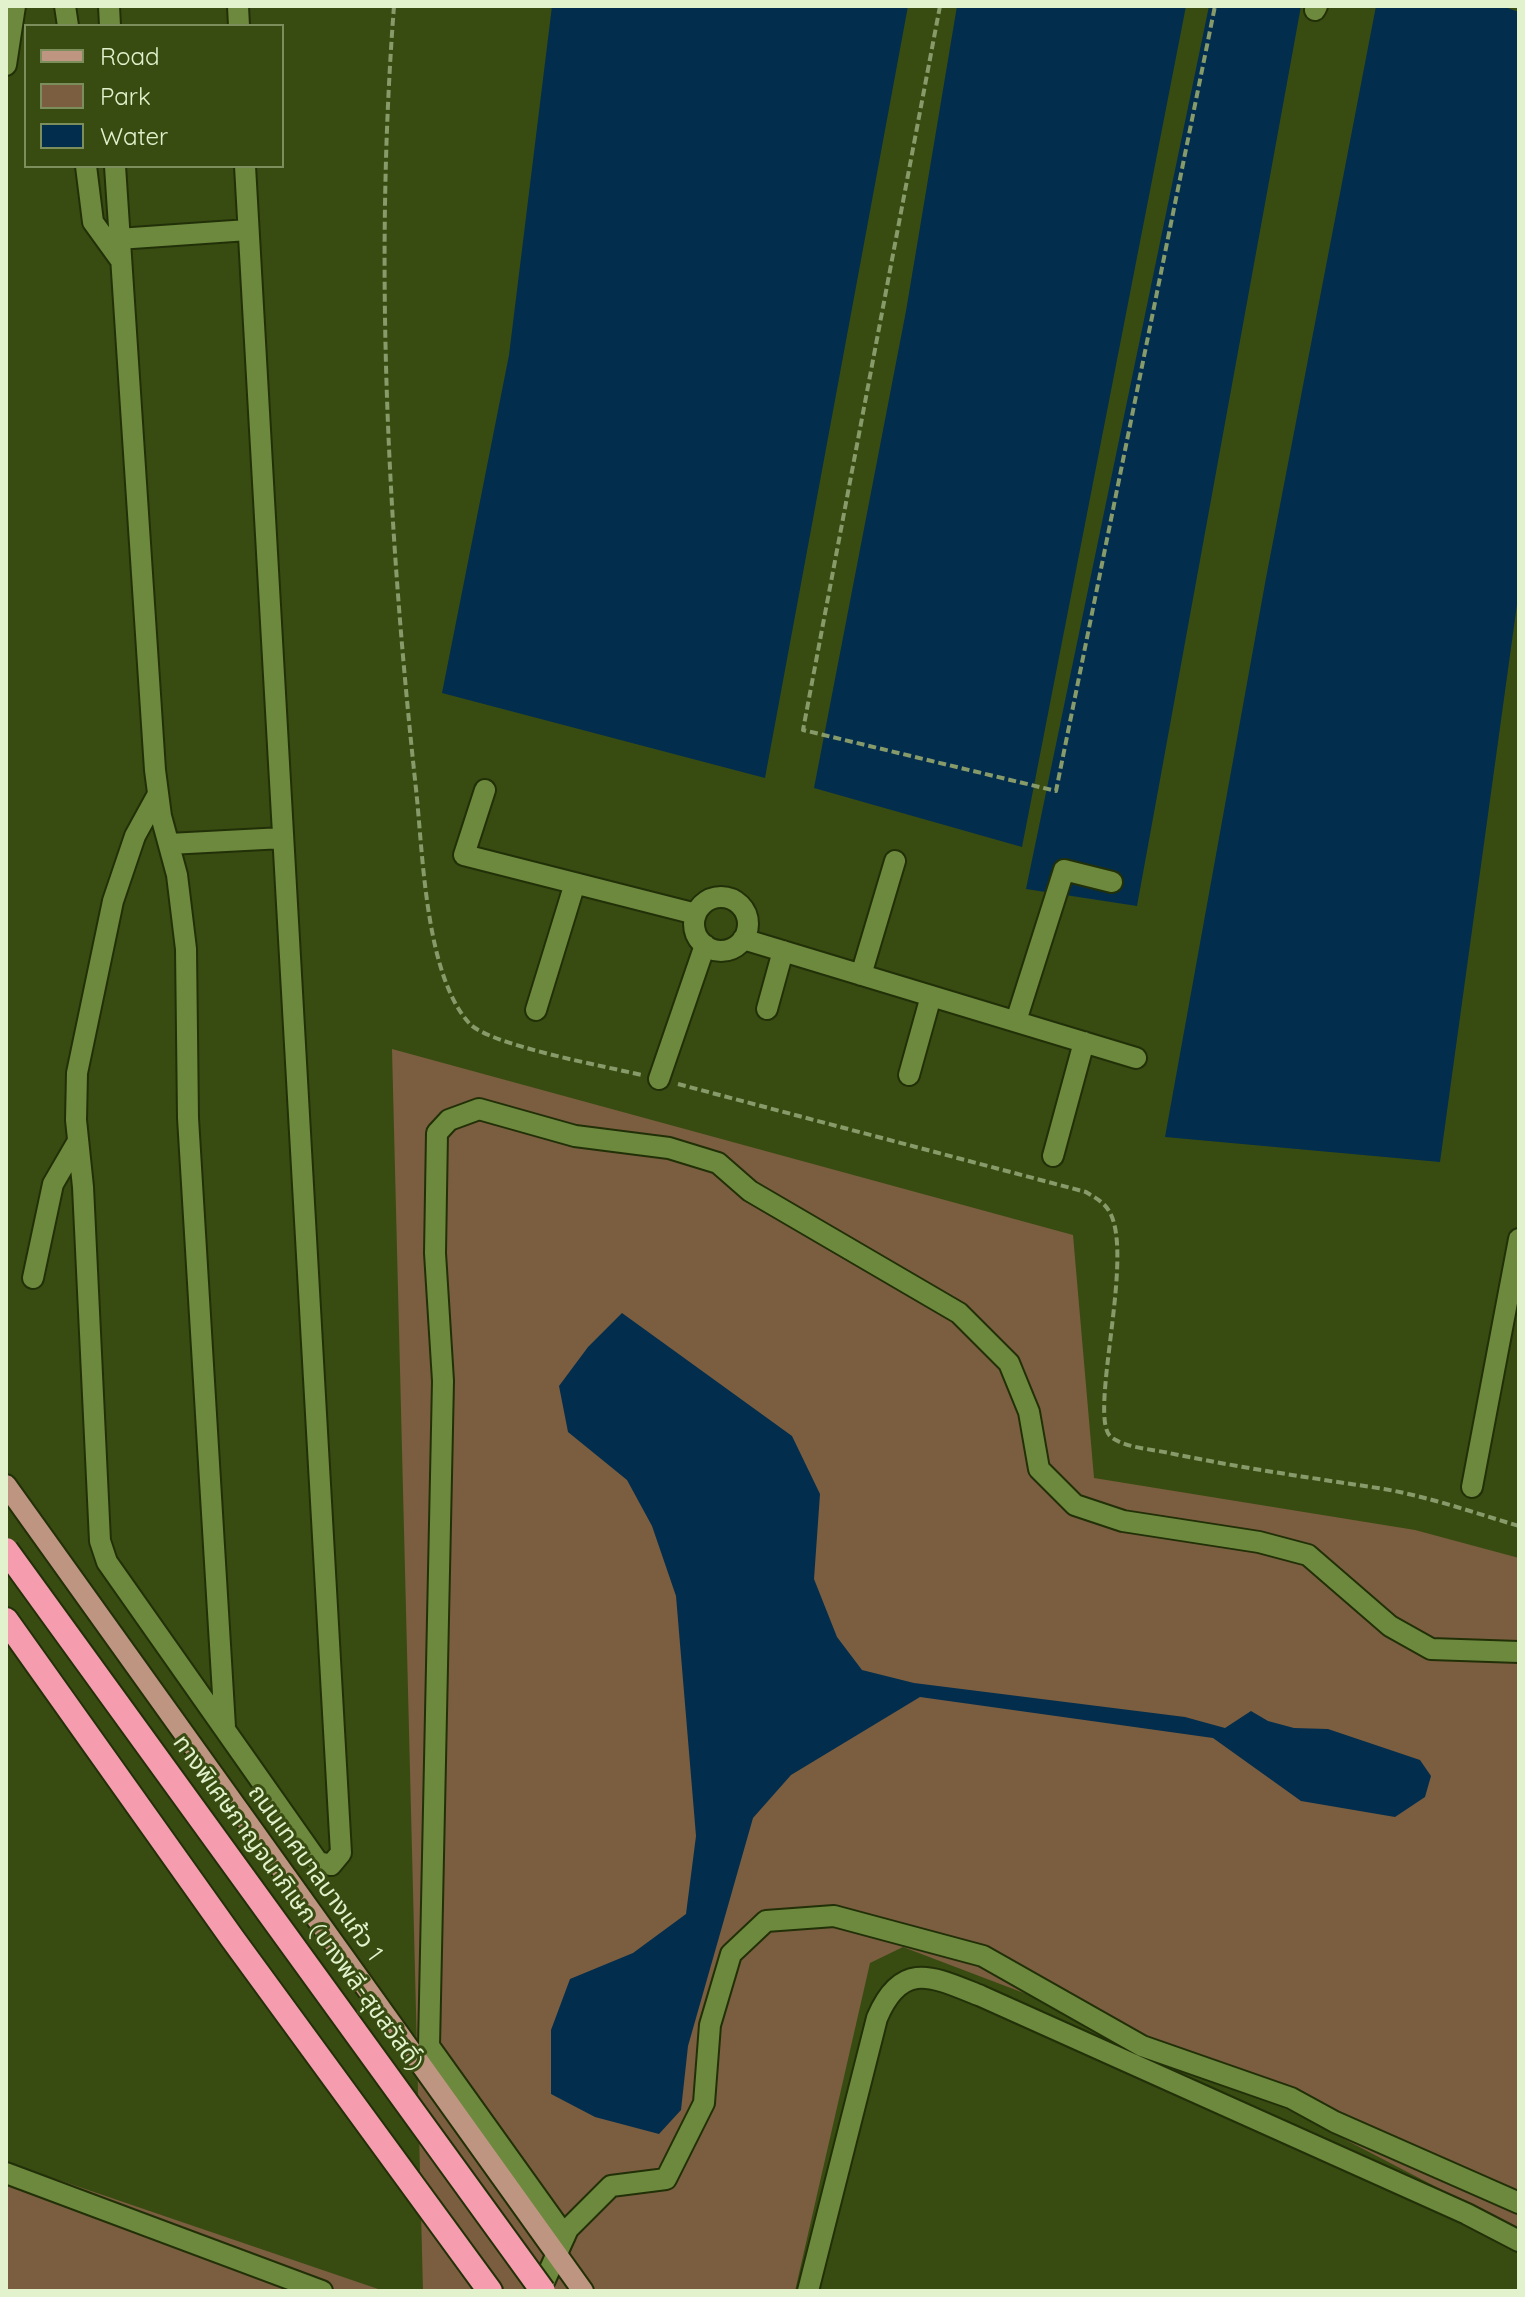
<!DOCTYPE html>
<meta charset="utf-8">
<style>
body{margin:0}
#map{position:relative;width:1525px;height:2297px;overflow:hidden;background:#384c12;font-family:Quicksand,sans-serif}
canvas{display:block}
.frame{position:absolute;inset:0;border:8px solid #e1f2cc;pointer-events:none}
.legend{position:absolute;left:24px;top:24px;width:260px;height:144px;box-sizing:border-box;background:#384c12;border:2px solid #7c8e5c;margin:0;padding:10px 14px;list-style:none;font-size:24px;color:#e1f2cc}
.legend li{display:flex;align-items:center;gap:16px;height:40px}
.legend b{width:40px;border:2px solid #7c8e5c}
</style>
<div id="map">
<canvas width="1525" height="2297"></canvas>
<div class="frame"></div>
<ul class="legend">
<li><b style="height:10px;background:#be9581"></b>Road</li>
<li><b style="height:22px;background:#7b5e3f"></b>Park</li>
<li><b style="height:22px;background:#032d4d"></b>Water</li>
</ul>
</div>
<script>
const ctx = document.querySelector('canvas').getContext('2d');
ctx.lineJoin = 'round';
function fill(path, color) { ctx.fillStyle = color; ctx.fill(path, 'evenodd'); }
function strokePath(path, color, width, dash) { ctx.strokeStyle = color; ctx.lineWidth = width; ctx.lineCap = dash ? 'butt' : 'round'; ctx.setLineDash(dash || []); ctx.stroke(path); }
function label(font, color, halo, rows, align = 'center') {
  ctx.font = font + ' Quicksand,"Noto Sans Thai",sans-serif'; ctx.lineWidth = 6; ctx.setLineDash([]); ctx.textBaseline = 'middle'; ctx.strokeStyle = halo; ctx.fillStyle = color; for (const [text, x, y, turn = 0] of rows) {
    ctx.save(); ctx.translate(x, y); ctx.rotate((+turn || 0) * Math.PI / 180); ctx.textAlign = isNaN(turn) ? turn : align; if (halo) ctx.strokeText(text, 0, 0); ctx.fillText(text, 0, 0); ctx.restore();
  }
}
fill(new Path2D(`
 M392,1049L1073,1235L1094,1478L1415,1530L1519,1558V2230L1171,2049L903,1947L870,1963L795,2291H423Z
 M6,2162L384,2291H6Z`), '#7b5e3f');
fill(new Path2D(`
 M552,6H908L765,778L442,693L509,355Z
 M957,6H1186L1022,847L814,788L906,311Z
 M1209,6H1301L1137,906L1026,889Z
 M1376,6H1502L1519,12V590L1440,1162L1165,1137L1266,578Z
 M622,1313L792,1436L820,1494L814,1579L837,1637L862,1670L914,1683L1185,1717L1225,1728L1251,1711L1268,1721L1294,1728L1328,1729L1420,1760L1431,1776L1425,1797L1395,1817L1301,1801L1213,1738L920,1697L791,1775L753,1818L688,2046L681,2110L659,2134L595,2117L551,2094V2030L570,1979L633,1953L686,1914L696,1836L676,1596L652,1526L627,1480L568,1432L559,1386L588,1347Z`), '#032d4d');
const minor = new Path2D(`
 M65,6L68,26
 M109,6L110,26
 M238,6L239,26
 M1315,10L1317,6
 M6,65L15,6
 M86,166L93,222L119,258
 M115,166L155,770L161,816L177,875L186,949L188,1118L225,1727
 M118,239L248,230
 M485,790L464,855L696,914
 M158,794L135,836L113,901L77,1073L76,1120L83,1187L100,1541L107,1562L318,1862L331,1865L341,1853L245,166
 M169,844L283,838
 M694 924a27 27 0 1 1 54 0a27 27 0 1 1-54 0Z
 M743,939L1136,1058
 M861,975L895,861
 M767,1009L783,951
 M536,1010L575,883
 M1016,1021L1064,870L1112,882
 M909,1075L931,996
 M659,1079L705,945
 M1053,1156L1084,1042
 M33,1278L53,1184L78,1141
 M1472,1487L1519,1239
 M6,2173L322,2291
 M565,2236L429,2046L443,1381L435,1253L437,1133L449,1120L479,1109L575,1136L669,1148L718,1163L750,1191L959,1313L1009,1363L1029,1412L1039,1469L1075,1505L1123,1521L1259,1542L1308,1555L1390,1626L1431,1649L1519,1652
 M540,2291L568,2229L611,2186L666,2179L704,2103L710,2025L731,1954L766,1921L834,1916L983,1956L1142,2046L1291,2098L1335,2122L1519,2203
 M808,2291L877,2018C902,1959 933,1977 981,1996L1467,2214L1519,2241`);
const major = new Path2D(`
 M6,1485L583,2291`);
const highway = new Path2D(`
 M6,1620L232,1938L490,2291`);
strokePath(minor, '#223008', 24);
strokePath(major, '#223008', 24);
strokePath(highway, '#223008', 28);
strokePath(new Path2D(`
 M394,6C374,266 388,530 416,789C423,853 425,974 469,1023C488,1045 608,1067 642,1075
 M940,6L803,730L1056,791L1215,6
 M678,1084L1086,1192C1094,1197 1104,1202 1109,1211C1136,1254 1087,1418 1111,1437C1126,1448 1151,1449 1169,1453C1241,1468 1312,1478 1384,1489C1430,1497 1475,1513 1519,1526`), '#879a69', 4, [8, 4]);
strokePath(minor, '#6c893e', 20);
strokePath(major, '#be9581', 20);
strokePath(highway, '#f59dae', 24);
const highwayBridge = new Path2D(`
 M6,1550L543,2291`);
strokePath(highwayBridge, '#223008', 28, []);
strokePath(highwayBridge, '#f59dae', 24);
label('24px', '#e1f2cc', '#384c12', [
 ["ถนนเทศบาลบางแก้ว 1",315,1873,54],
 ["ทางพิเศษกาญจนาภิเษก (บางพลี-สุขสวัสดิ์)",298,1903,54]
]);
</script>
